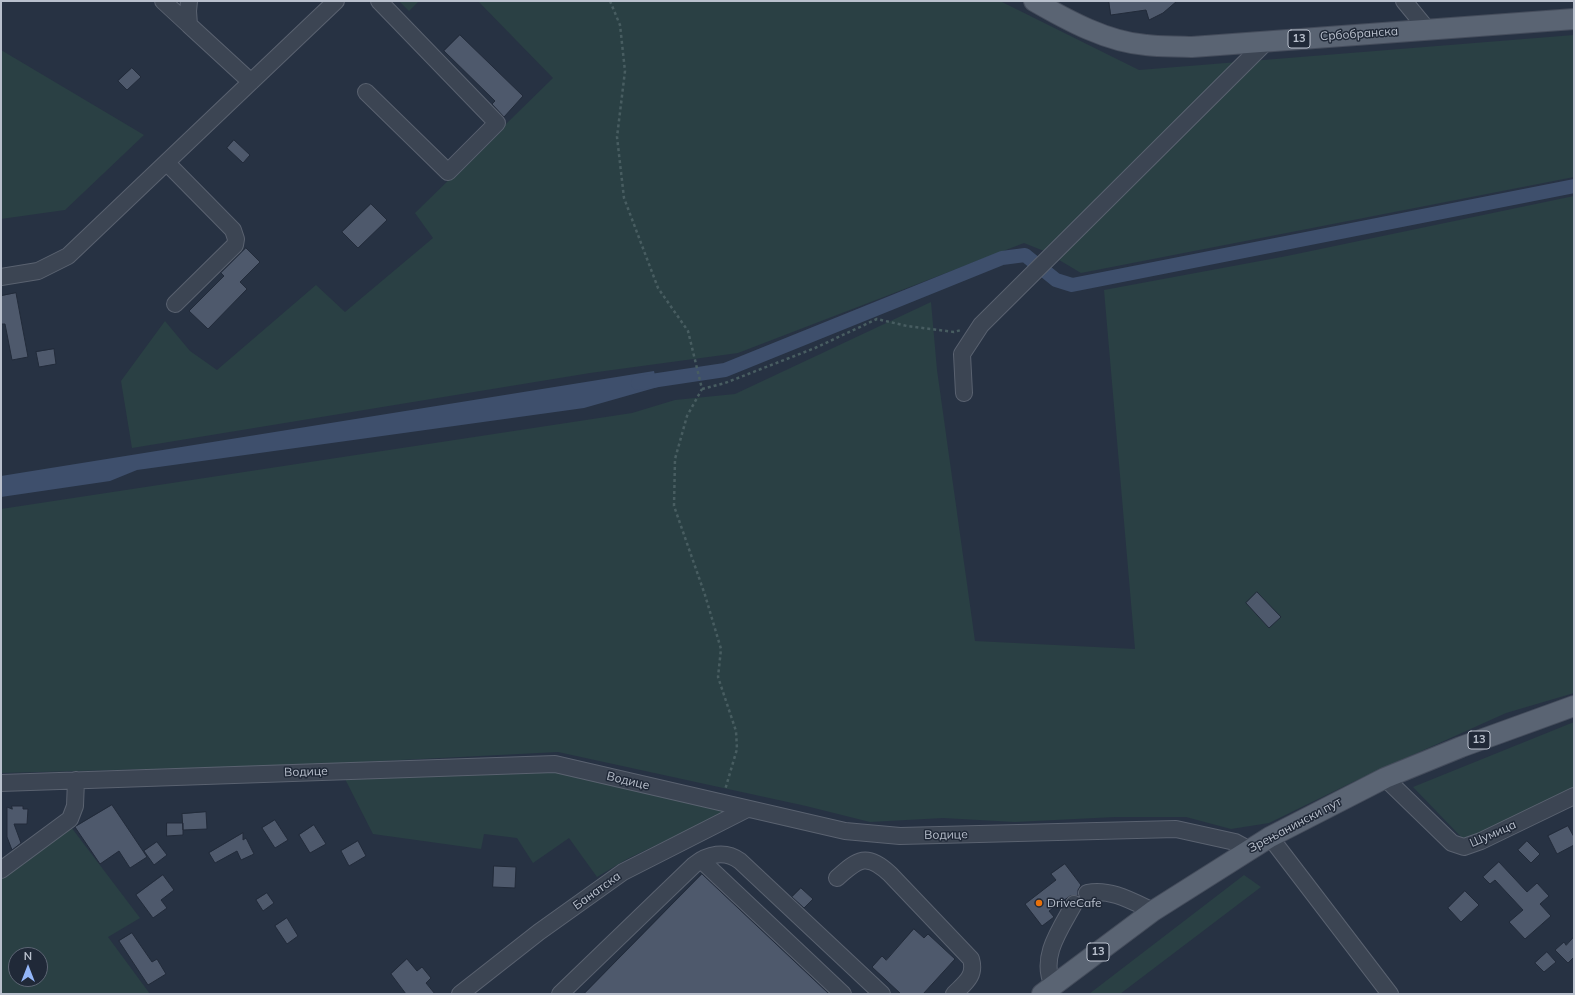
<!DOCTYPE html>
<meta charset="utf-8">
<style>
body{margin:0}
#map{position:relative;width:1575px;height:995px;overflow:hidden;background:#273243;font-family:Mulish,sans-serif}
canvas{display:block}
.frame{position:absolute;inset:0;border:2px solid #b9c0cd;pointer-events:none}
.north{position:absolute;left:8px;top:947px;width:40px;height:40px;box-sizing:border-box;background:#202938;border:1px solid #5d6574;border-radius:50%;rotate:0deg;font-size:11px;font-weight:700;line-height:16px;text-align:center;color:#b9c0cd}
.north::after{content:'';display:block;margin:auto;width:14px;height:18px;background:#93b6f8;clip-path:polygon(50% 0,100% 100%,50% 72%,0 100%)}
</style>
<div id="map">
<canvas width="1575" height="995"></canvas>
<div class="frame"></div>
<div class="north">N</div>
</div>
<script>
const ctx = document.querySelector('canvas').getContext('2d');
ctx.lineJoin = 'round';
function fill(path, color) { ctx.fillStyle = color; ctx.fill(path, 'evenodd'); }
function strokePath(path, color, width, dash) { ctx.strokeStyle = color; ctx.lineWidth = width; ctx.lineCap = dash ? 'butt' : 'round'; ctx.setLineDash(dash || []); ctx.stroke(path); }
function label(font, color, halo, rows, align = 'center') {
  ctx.font = font + ' Mulish,sans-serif'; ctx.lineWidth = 3; ctx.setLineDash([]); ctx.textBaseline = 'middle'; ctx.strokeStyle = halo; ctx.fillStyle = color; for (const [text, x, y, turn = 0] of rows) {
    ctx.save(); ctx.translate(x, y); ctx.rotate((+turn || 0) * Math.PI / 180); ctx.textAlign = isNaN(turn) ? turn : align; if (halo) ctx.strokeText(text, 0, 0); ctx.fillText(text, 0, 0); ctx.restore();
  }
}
fill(new Path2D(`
 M399,1H419L409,11Z
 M478,1H1000L1139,70L1574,35V177L1081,273L1044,251L1024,243L738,353L590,373L132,448L121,381L165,321L190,351L217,370L316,285L345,312L433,238L415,213L553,78Z
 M1,50L144,135L65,210L1,219Z
 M1574,196V693L1506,713L1355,781L1269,823L1231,829L1186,817H1115L1015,822L943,818L870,822L806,806L558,752L303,765L1,773V509L632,413L675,400L735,394L931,302L937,370L975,641L1135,649L1104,290L1287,256Z
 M1574,722V790L1465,841L1413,787Z
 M553,769L728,811L627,859L597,877L569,838L533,863L517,838L484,834L481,849L373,834L342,773Z
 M71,827L140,918L108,937L150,994H1V865ZM16,955H40V979H16Z
 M1244,875L1261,887L1120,994H1089Z`), '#2a4044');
fill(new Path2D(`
 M654,371L658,387L584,408L137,470L110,481L1,497V476Z`), '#3e4f6c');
strokePath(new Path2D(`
 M638,383L725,370L1002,258L1025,255L1056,280L1072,285L1574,186`), '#3e4f6c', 14);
const building = new Path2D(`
 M1109,1H1177L1163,13L1149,20L1146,10L1111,15Z
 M460,35L523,96L504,117L492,104L495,101L444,51Z
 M132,68L141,77L127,90L118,81Z
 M234,140L250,155L243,163L227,148Z
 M371,204L387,220L358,248L342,232Z
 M246,248L260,262L240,282L247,289L208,329L189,311L224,276L221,273Z
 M16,293L28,357L12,360L5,324H1V296Z
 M54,349L56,364L39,367L36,352Z
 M1257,592L1281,617L1269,628L1246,603Z
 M112,805L147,857L130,868L119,851L100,864L75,827Z
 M12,806H23V809H28L27,824H14L21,843L12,850L7,837V807L12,809Z
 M206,812L207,829L183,830L182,814Z
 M275,820L288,840L275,848L262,828Z
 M167,823H183V835L167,836Z
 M314,825L326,844L310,853L299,835Z
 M1568,826L1574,837V845L1557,854L1548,836Z
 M243,833V840L246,838L254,854L241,860L237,851L215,863L209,853Z
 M358,841L366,856L349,866L341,851Z
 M1527,841L1540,854L1531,863L1518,850Z
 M157,842L167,855L154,865L144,851Z
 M1499,862L1527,892L1537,883L1549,896L1540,904L1551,916L1525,939L1509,922L1523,910L1495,880L1490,884L1483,877Z
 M1065,864L1081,885L1078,890V896H1070L1049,911L1054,917L1042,926L1025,904L1056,880L1051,874Z
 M494,866L516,867L515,888L493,887Z
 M702,874L829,994H584Z
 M163,875L174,890L161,900L167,908L153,918L136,895Z
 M801,888L813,899L804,908L792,897Z
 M1465,891L1479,905L1461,922L1448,908Z
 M267,893L274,903L263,911L256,900Z
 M287,918L298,936L287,944L275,926Z
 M914,929L924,938L928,934L955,959L923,994H901L872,967L882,956L886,960Z
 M132,933L152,962L157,959L166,974L148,985L119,941Z
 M1574,937V957L1568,963L1555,950L1564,942L1566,945Z
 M1547,952L1556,962L1544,972L1535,963Z
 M407,959L417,971L422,967L431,978L426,983L435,994H406L391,974Z`);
fill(building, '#4e596c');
strokePath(building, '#222b3a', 1);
const minor = new Path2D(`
 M163,1L189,25
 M189,1L188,11L189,25L251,82
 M1404,1L1427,29
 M366,92L448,172L497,123L379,1
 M167,163L233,230L236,239L235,245L175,304
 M1,277L38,271L68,256L336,1
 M964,393L962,354L981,325L1267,41
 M1385,778L1452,843L1464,847L1481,841L1574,796
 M1,783L555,764L845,831L900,836L1176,829L1235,842L1248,849
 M1270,837L1390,994
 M701,860L843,994
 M1,870L70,819L75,806L76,780
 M837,878C858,859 867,852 890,874L971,959C976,976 965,983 954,994
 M1087,893C1110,888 1132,901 1153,911
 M1053,985C1039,957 1061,928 1074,904
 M460,994L539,932L623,872L747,809
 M560,994L694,865C708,854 725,850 740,861L882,994`);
const major = new Path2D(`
 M1034,1C1067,20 1107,42 1146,45C1161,47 1177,46 1192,47L1574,19
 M1042,994L1153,911L1270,837L1385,778L1461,747L1574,706`);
strokePath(minor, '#5a6270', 18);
strokePath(major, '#454d5c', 22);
strokePath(new Path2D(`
 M610,1L620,25L625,71L617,137L624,198L658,288L688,331L702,389L687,416L675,459L674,506L705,595L721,649L718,677L736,731L737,749L725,790
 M702,389L725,383L815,348L877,319L907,326L954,332L961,330`), '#485d61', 2.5, [3, 3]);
strokePath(minor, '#3c4553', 16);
strokePath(major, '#5a6473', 20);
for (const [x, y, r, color] of [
 [1039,903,4,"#e8710a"]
]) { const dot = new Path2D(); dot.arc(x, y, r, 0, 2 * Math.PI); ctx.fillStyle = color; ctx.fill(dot); strokePath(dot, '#202938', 1.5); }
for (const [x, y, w] of [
 [1299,39,22],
 [1479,740,22],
 [1098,952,22]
]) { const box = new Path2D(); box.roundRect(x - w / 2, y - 9, w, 18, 3); ctx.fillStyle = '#202938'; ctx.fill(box); strokePath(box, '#b9c0cd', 1); }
label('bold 11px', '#b9c0cd', null, [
 ["13",1299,39],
 ["13",1479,740],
 ["13",1098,952]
]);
label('12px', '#b9c0cd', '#202938', [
 ["Србобранска",1359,34,-4],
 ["Водице",306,772,-2],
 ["Водице",628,781,13],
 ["Зрењанински пут",1295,825,-28],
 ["Шумица",1493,834,-24],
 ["Водице",946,835,-1],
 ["Банатска",597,891,-36]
]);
label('12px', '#b9c0cd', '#202938', [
 ["DriveCafe",1047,903]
], 'left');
</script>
